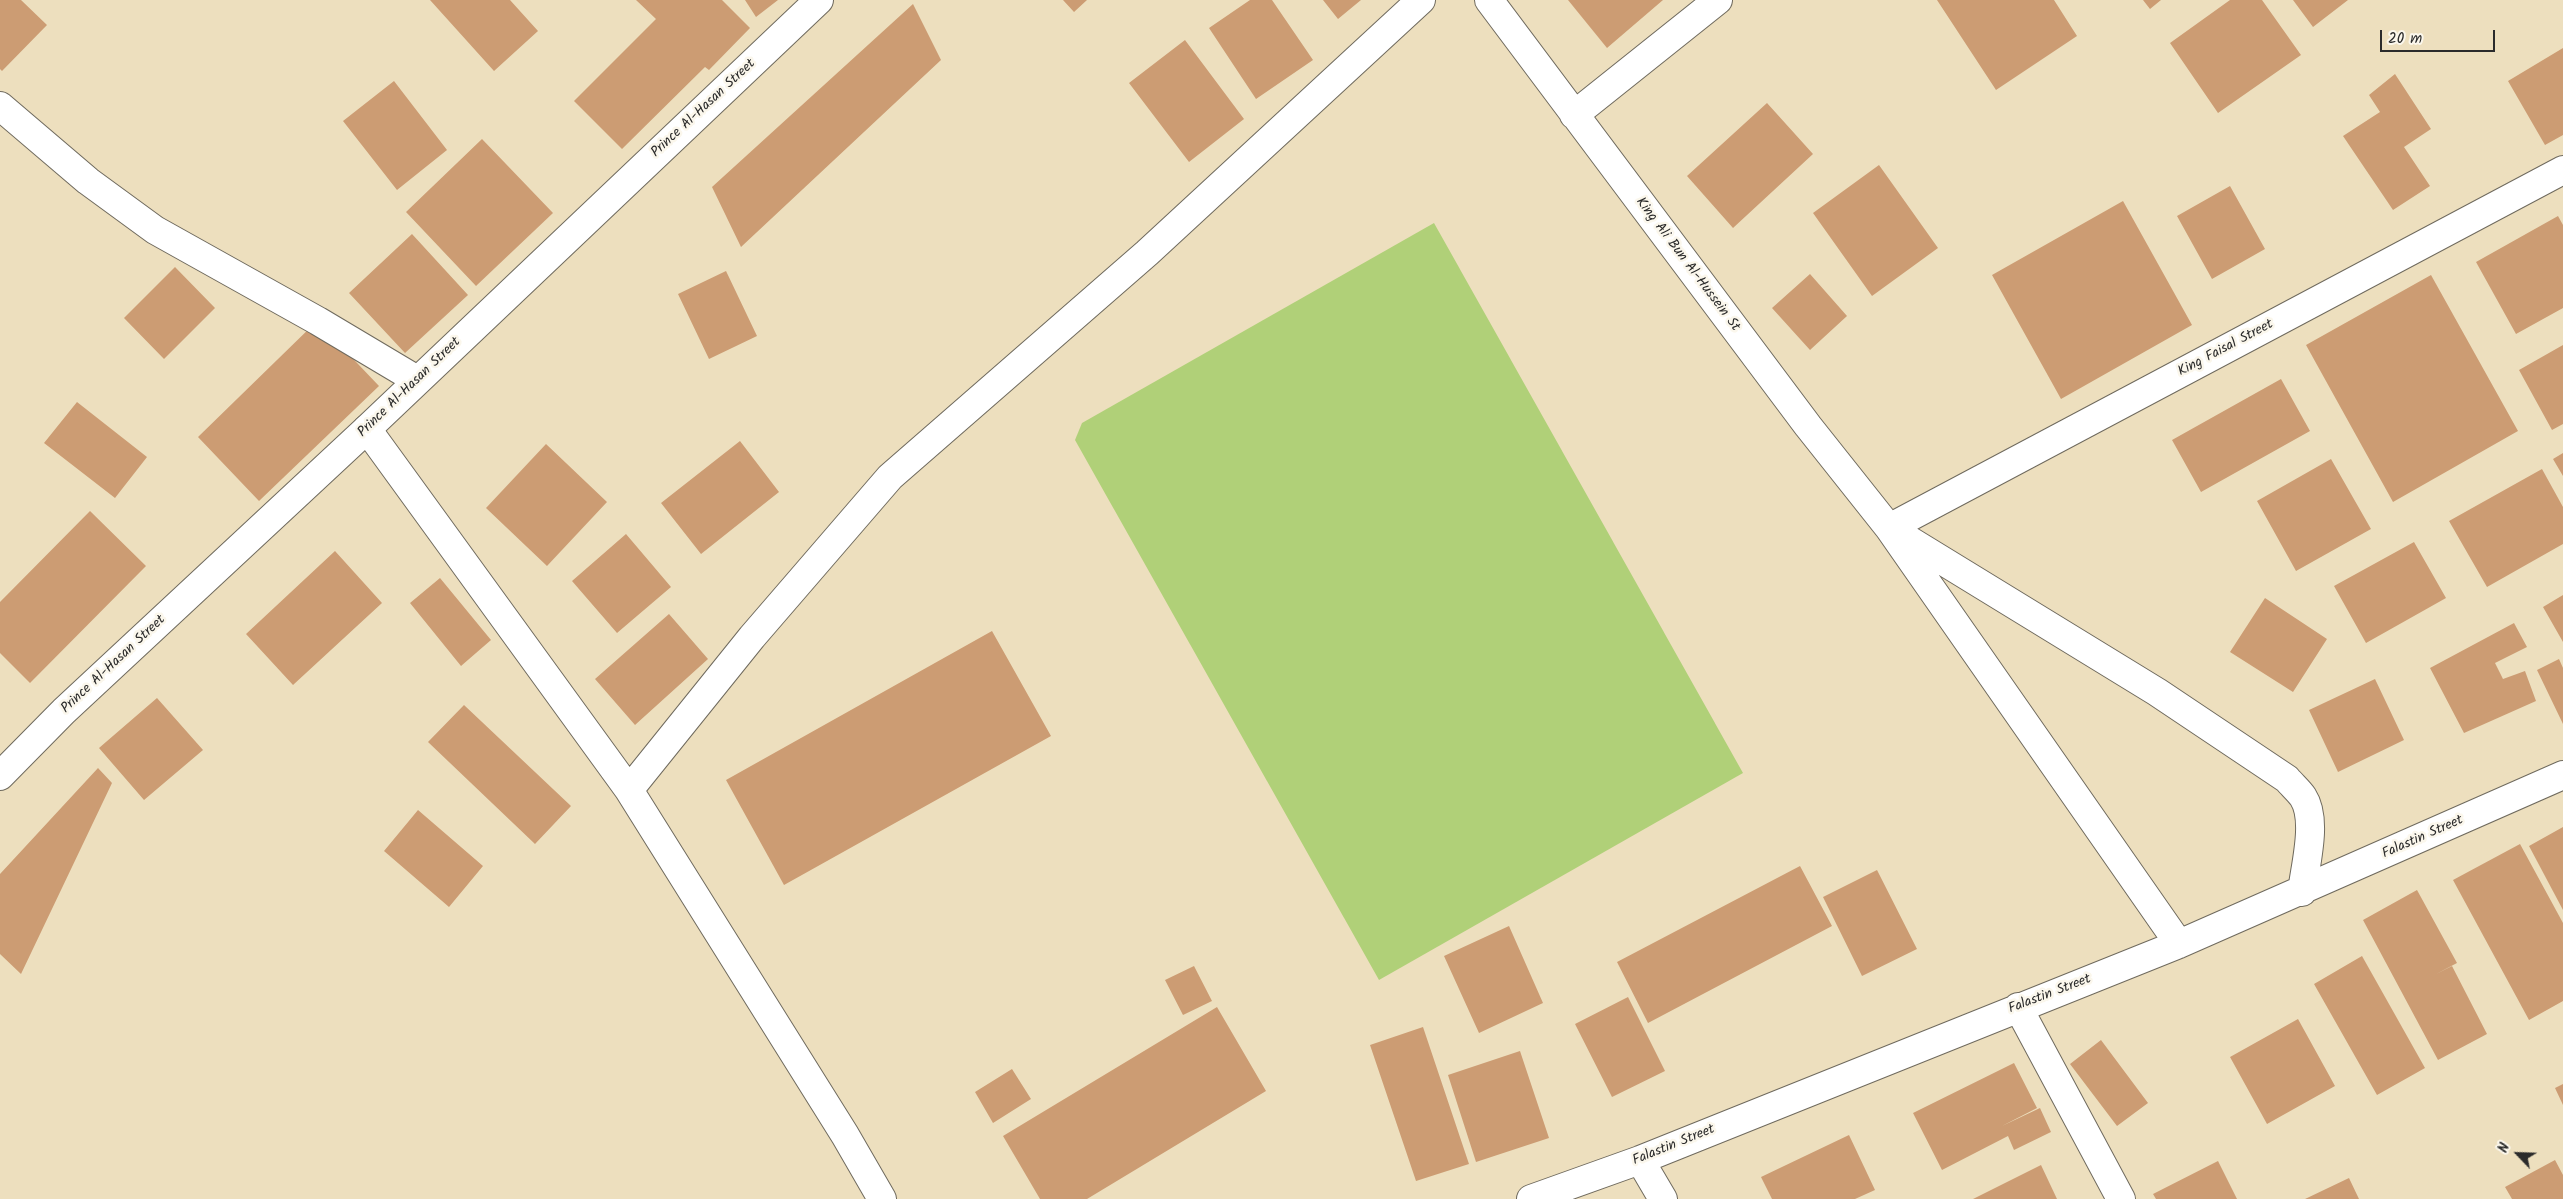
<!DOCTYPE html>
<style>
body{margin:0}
#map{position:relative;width:2563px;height:1199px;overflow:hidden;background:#eddfbe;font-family:Kalam,sans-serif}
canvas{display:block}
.north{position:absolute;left:2493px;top:1129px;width:50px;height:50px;-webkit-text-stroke:4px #fbf7ec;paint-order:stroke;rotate:294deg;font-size:14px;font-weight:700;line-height:20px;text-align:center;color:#2b2b2b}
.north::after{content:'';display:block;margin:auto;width:18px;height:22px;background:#2b2b2b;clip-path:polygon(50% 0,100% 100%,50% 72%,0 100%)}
.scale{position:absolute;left:2380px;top:30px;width:115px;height:22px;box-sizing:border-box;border:2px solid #2b2b2b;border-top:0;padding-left:6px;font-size:15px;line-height:18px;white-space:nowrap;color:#2b2b2b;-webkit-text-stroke:4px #fbf7ec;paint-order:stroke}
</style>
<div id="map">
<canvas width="2563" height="1199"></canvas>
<div class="north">N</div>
<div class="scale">20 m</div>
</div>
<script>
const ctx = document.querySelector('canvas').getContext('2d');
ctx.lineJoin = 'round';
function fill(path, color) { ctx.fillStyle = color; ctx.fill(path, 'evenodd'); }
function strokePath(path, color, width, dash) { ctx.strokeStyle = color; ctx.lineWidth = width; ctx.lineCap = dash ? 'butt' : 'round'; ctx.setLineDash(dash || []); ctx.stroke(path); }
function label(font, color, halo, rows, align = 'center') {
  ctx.font = font + ' Kalam,sans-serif'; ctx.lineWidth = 5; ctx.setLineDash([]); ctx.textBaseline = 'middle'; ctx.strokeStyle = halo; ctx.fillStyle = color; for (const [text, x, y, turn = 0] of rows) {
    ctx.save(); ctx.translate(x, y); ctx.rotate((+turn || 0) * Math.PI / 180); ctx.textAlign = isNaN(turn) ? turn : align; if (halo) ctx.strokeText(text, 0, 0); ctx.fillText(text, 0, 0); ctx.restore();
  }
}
fill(new Path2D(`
 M1434,223L1743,773L1379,980L1075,440L1082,423Z`), '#b0d078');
fill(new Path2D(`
 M0,0H21L47,25L2,71L0,69Z
 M430,0H510L538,31L494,71Z
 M636,0H722L750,28L709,70L705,67L622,149L574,101L656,19Z
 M745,0H778L756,17Z
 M1063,0H1087L1074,12Z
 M1250,0H1272L1313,60L1256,99L1209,28Z
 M1323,0H1361L1338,19Z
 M1568,0H1663L1607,48Z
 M1937,0H2054L2077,36L1996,90Z
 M2143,0H2161L2150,9Z
 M2230,0H2262L2301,55L2218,113L2170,43Z
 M2293,0H2348L2313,27Z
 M913,4L941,60L741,247L712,187Z
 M1185,40L1244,119L1189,162L1129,83Z
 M2563,48V135L2545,145L2508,81Z
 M2395,74L2431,129L2404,147L2430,186L2393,210L2343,136L2380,112L2369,95Z
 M394,81L447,150L397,190L343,121Z
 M1767,103L1813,154L1733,228L1687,176Z
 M482,139L553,213L476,286L406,212Z
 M1879,165L1938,248L1872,296L1813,213Z
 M2230,186L2265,249L2212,279L2177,216Z
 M2123,201L2192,325L2061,399L1992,275Z
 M2558,216L2563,225V308L2516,334L2476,262Z
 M412,234L468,295L405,353L349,293Z
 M175,267L215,308L164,359L124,318Z
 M726,271L757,336L709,359L678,294Z
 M1810,274L1847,316L1810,350L1772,308Z
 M2431,275L2518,431L2393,502L2306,345Z
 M317,321L379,386L259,501L198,437Z
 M2563,345V424L2552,430L2519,370Z
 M2281,379L2310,431L2201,492L2172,440Z
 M77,402L147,457L115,498L44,443Z
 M740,441L779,492L701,554L661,503Z
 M546,444L607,502L547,566L486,508Z
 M2563,453V476L2553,459Z
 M2331,459L2371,529L2296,571L2257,501Z
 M2542,469L2563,507V544L2487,587L2449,521Z
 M90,511L146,566L30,683L0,653V602Z
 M626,534L671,587L617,633L572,581Z
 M2414,542L2446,598L2366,643L2334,586Z
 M335,551L382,603L293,685L246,634Z
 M440,578L491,640L461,666L410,603Z
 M2563,595V642L2543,607Z
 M2265,598L2327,639L2293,692L2230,652Z
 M669,614L708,659L635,725L595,679Z
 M2514,623L2527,647L2495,663L2503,679L2525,671L2536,701L2464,733L2430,668Z
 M992,631L1051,736L784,885L726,780Z
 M2559,659L2563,668V724L2537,670Z
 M2375,679L2404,740L2338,772L2309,710Z
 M157,698L203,750L144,800L99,748Z
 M464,705L571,806L535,844L428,742Z
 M98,768L112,783L21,974L0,954V874Z
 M418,810L483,866L449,907L384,851Z
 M2563,827V910L2529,846Z
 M2520,844L2563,923V1001L2529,1020L2453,880Z
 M1800,866L1832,926L1648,1023L1617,962Z
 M1877,870L1917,949L1862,976L1823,897Z
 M2417,890L2457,963L2436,974L2452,966L2487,1034L2438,1060L2363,920Z
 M1509,926L1543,1003L1479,1033L1444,956Z
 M2362,956L2425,1068L2377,1095L2314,984Z
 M1194,966L1212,1001L1183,1015L1165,980Z
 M1628,997L1665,1071L1612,1097L1575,1024Z
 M1217,1007L1266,1091L1087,1199H1040L1003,1136Z
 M2298,1019L2335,1086L2267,1124L2230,1057Z
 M1423,1027L1469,1164L1416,1181L1370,1045Z
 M2101,1040L2148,1103L2117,1126L2070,1064Z
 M1520,1051L1549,1138L1476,1162L1448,1075Z
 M2014,1063L2037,1108L2002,1126L2040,1108L2051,1132L2014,1150L2008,1136L1942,1170L1913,1113Z
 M1012,1069L1031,1099L993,1123L975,1092Z
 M2563,1084V1105L2555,1088Z
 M1849,1135L1875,1190L1855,1199H1772L1761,1177Z
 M2555,1160L2563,1175V1199H2512L2505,1187Z
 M2218,1161L2237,1199H2156L2153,1194Z
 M2041,1165L2057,1199H1973Z
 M2349,1178L2359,1199H2305Z`), '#cc9c73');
const minor = new Path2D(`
 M1489,0L1808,426L1889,528L2179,944
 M0,106L88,181L155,230L318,321L417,380
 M1574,115L1718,0
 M367,429L629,790L845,1135L882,1199
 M1889,528L2563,170
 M1899,534L2157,692L2287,779C2292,785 2299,791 2303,797C2318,820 2305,866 2302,892
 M629,790L752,637L890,477L1147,253L1421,0
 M2018,1007L2121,1199
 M1640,1160L1663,1199
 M1531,1199L1640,1160L2179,944L2563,775`);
const primary = new Path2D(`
 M0,776L64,711L367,429L819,0`);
strokePath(minor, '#6f6a5e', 30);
strokePath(primary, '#6f6a5e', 30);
strokePath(minor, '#fff', 28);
strokePath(primary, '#fff', 28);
label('14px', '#2b2b2b', '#fbf7ec', [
 ["Prince Al-Hasan Street",704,109,-43],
 ["King Ali Bun Al-Hussein St",1687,265,53],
 ["King Faisal Street",2226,349,-28],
 ["Prince Al-Hasan Street",410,388,-44],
 ["Prince Al-Hasan Street",114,665,-43],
 ["Falastin Street",2423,838,-24],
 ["Falastin Street",2050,995,-21],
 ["Falastin Street",1674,1146,-22]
]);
</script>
